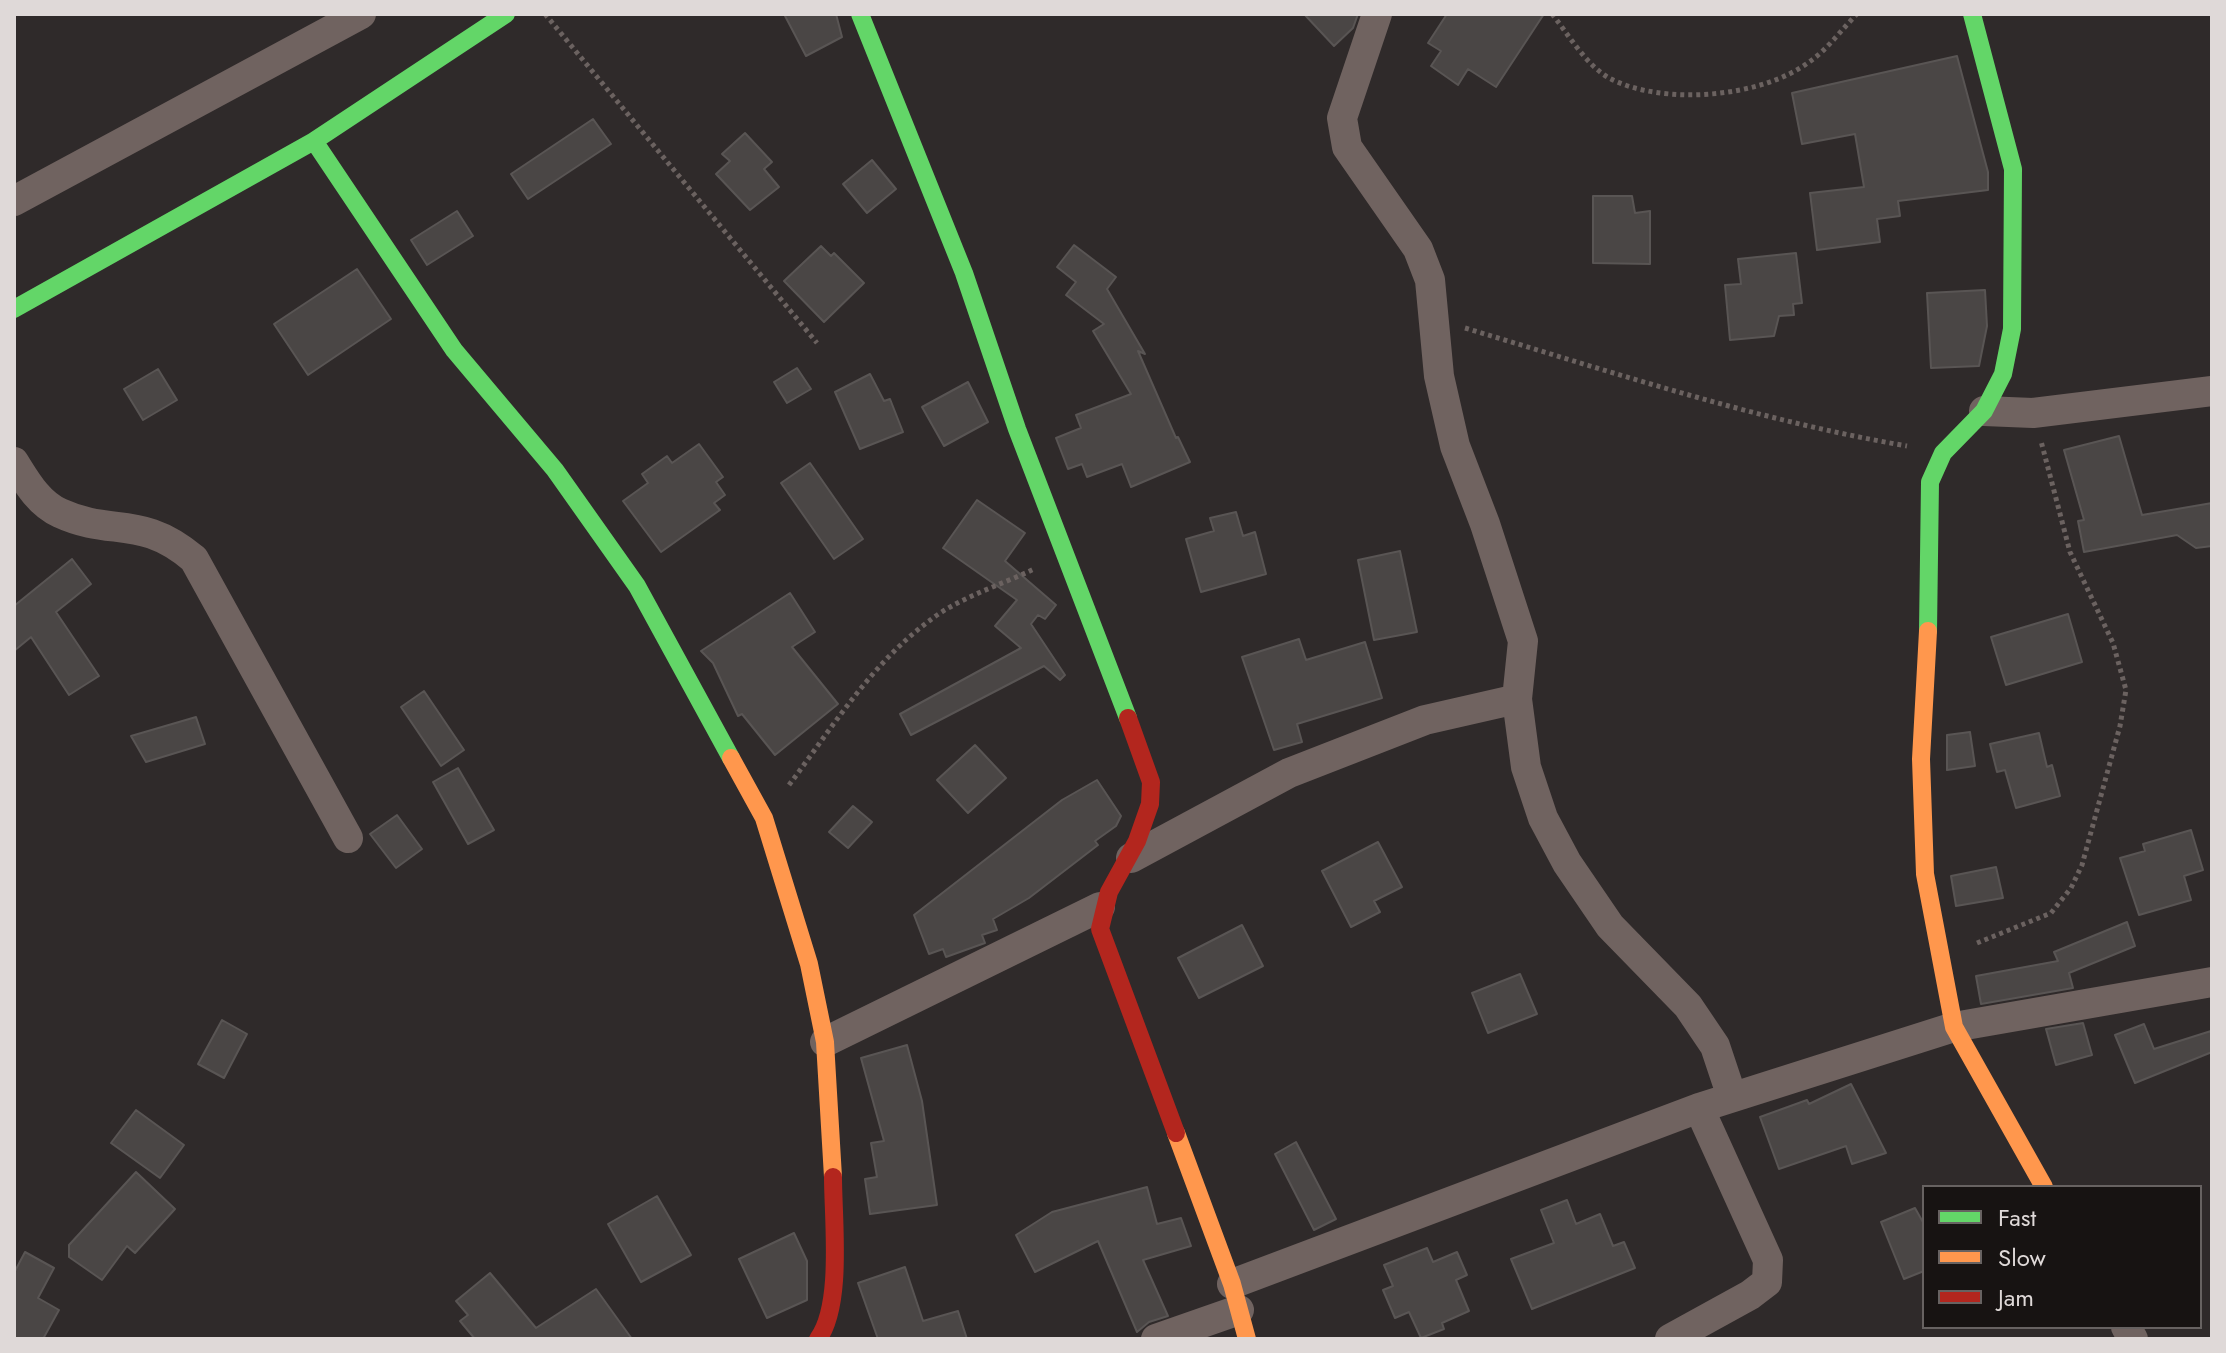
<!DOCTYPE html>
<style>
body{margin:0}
#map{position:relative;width:2226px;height:1353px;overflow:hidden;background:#2f2a2a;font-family:Jost,sans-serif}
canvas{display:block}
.frame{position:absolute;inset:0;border:16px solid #dfd9d8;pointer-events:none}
.legend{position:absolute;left:1922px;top:1185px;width:280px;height:144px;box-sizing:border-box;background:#171312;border:2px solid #676261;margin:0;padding:10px 14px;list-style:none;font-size:24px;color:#dfd9d8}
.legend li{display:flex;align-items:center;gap:16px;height:40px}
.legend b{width:40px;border:2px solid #676261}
</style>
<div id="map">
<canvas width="2226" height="1353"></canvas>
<div class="frame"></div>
<ul class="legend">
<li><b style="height:10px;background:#63d668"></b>Fast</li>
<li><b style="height:10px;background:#ff974d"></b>Slow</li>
<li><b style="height:10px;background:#b3261e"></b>Jam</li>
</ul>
</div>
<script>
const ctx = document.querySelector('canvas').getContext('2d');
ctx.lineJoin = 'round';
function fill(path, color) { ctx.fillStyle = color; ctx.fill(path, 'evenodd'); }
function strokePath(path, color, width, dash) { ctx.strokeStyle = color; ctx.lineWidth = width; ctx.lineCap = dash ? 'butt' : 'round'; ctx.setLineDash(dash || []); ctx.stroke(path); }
const building = new Path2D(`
 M784,14H836L842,37L806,56Z
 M1304,14H1358L1353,28L1334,46Z
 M1447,14H1544L1496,87L1468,69L1458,85L1431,66L1441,51L1428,43Z
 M1957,56L1988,172V190L1898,201L1900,216L1877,219L1880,242L1817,250L1810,193L1864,187L1855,134L1802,144L1792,93Z
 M593,119L611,144L528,199L511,174Z
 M745,133L772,162L764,169L779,187L750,210L716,174L730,161L722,154Z
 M872,160L896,189L867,213L843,184Z
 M1593,196H1632L1635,213L1650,211V264L1593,263Z
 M457,211L473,236L427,265L411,240Z
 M1074,245L1116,277L1107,289L1145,354L1138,351L1176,438L1178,437L1190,462L1131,487L1122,464L1087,477L1082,464L1068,469L1056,438L1081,428L1076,415L1131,394L1093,331L1104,324L1066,295L1076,282L1057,267Z
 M821,246L831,256L834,253L864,283L824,322L784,281Z
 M1796,253L1802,303L1793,304L1794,315L1779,316L1774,336L1730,340L1725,285L1741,284L1738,259Z
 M357,269L391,319L308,375L274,324Z
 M1985,290L1987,326L1979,366L1931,368L1927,293Z
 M797,368L811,389L787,403L774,382Z
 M158,369L177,400L143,420L124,389Z
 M870,374L884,401L890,399L903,432L860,449L835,392Z
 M968,382L988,422L944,446L922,407Z
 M2119,436L2142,515L2212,503V546L2196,548L2177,535L2084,552L2078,521L2084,520L2064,450Z
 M699,444L723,477L716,482L725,495L714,503L720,510L661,552L623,501L648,483L642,474L667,456L672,463Z
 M810,463L863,539L834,559L781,483Z
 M977,500L1025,533L1005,561L1056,605L1045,619L1038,615L1031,624L1065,675L1060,680L1044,666L911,735L900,714L1021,648L995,626L1017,600L943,548Z
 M1236,512L1243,536L1255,532L1266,574L1201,592L1186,539L1214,531L1210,518Z
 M1400,551L1417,632L1374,640L1358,560Z
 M72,559L91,584L56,612L99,676L69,695L31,637L14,651V606Z
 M790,593L815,632L792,647L838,704L775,755L742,714L738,716L713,663L701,651Z
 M2068,614L2082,662L2006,685L1991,637Z
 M1299,639L1306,660L1365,642L1382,698L1297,724L1302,742L1274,750L1242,657Z
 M424,691L464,750L441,766L401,707Z
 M196,717L205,744L146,762L131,736Z
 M1970,732L1975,766L1947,770V735Z
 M2039,733L2047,767L2052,765L2060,796L2016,808L2005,770L1997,772L1990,744Z
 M975,745L1006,778L968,813L937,780Z
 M458,768L494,830L468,844L433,782Z
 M1097,780L1121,816L1116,826L1095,841L1098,845L1029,898L993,919L997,930L982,935L985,943L946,957L943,949L929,954L914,915L1062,800Z
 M853,806L872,822L848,848L829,832Z
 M397,815L422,849L396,868L370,834Z
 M2191,830L2203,870L2184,876L2191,900L2139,915L2120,858L2145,851L2143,844Z
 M1378,842L1402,887L1374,901L1380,912L1351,927L1322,871Z
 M1996,867L2003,898L1956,906L1951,876Z
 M2127,922L2135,946L2069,973L2073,988L1981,1004L1976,976L2058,961L2054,952Z
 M1242,925L1263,966L1199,998L1178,958Z
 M1520,974L1537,1014L1488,1033L1472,993Z
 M222,1020L247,1034L224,1078L198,1064Z
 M2083,1023L2092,1055L2056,1065L2046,1029Z
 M2144,1024L2154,1049L2211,1031L2212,1052L2135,1083L2115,1035Z
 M907,1045L922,1101L937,1205L870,1214L865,1179L877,1177L871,1143L884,1141L861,1058Z
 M1851,1084L1886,1153L1852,1164L1846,1146L1779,1169L1760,1117L1807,1100L1809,1104Z
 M136,1110L184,1145L160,1178L111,1143Z
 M1296,1142L1336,1219L1314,1230L1275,1154Z
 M136,1172L175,1209L135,1253L127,1246L102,1280L69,1257V1245Z
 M1147,1187L1157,1224L1181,1218L1191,1246L1143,1260L1168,1316L1149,1322L1137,1332L1098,1241L1035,1272L1016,1235L1052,1212Z
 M657,1196L691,1255L641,1282L608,1224Z
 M1567,1200L1576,1224L1600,1214L1613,1246L1624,1242L1635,1268L1532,1309L1511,1259L1554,1243L1541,1210Z
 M1915,1208L1924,1224V1271L1904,1279L1881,1222Z
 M794,1233L807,1261V1300L767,1318L739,1259Z
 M1427,1248L1433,1262L1457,1252L1467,1275L1456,1280L1469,1311L1442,1323L1444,1329L1421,1338L1409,1312L1395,1318L1383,1290L1393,1286L1384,1265Z
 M25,1252L54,1268L38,1298L59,1310L43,1339H14V1273Z
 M905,1267L923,1321L958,1311L967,1339H878L858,1283Z
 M490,1273L536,1328L596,1289L632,1339H475L460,1321L468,1315L456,1301Z`);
fill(building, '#4a4645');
strokePath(building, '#595554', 2);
strokePath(new Path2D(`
 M545,14L817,343
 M1552,14C1569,35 1585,64 1609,78C1662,106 1761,98 1809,62C1827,50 1842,29 1857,14
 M1465,328C1612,372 1756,420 1907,446
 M789,785C832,728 871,664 929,621C958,598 1001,585 1034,569
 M1977,943L2051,913L2071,888L2082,865L2120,726L2126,690L2113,643L2070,552L2041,441`), '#6b6260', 5, [4, 4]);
strokePath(new Path2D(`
 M1377,14L1342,118L1347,147L1418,249L1430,280L1439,376L1455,446L1485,524L1523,641L1517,699L1526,767L1543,818L1567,863L1610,926L1688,1006L1715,1046L1732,1097
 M14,201L361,14
 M1984,411L2033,413L2212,391
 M14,462C26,481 38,503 60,513C112,537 141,514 194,559L348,838
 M1131,858L1289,773L1425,720L1517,699
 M825,1042L1100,907
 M1232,1284L1699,1108L1954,1027L2212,982
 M2126,1327L2133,1339
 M1156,1339L1239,1310
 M1670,1339L1750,1295L1767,1282L1768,1260L1699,1108`), '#706360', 30);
strokePath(new Path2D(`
 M860,14L964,273L1017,429L1128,718
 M314,141L454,350L555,470L637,586L731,758
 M14,309L314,141L506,14
 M1928,631L1930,482L1943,453L1984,411L2003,374L2012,329L2013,169L1972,14`), '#63d668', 18);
strokePath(new Path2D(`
 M1928,631L1921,759L1925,874L1954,1027L2044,1187
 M731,758L764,818L809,964L825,1042L833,1177
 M1176,1133L1232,1284L1247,1339`), '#ff974d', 18);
strokePath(new Path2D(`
 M1128,718L1151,782L1150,804L1137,841L1109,892L1100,929L1176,1133
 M818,1339C843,1305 833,1220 833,1177`), '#b3261e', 18);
</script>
